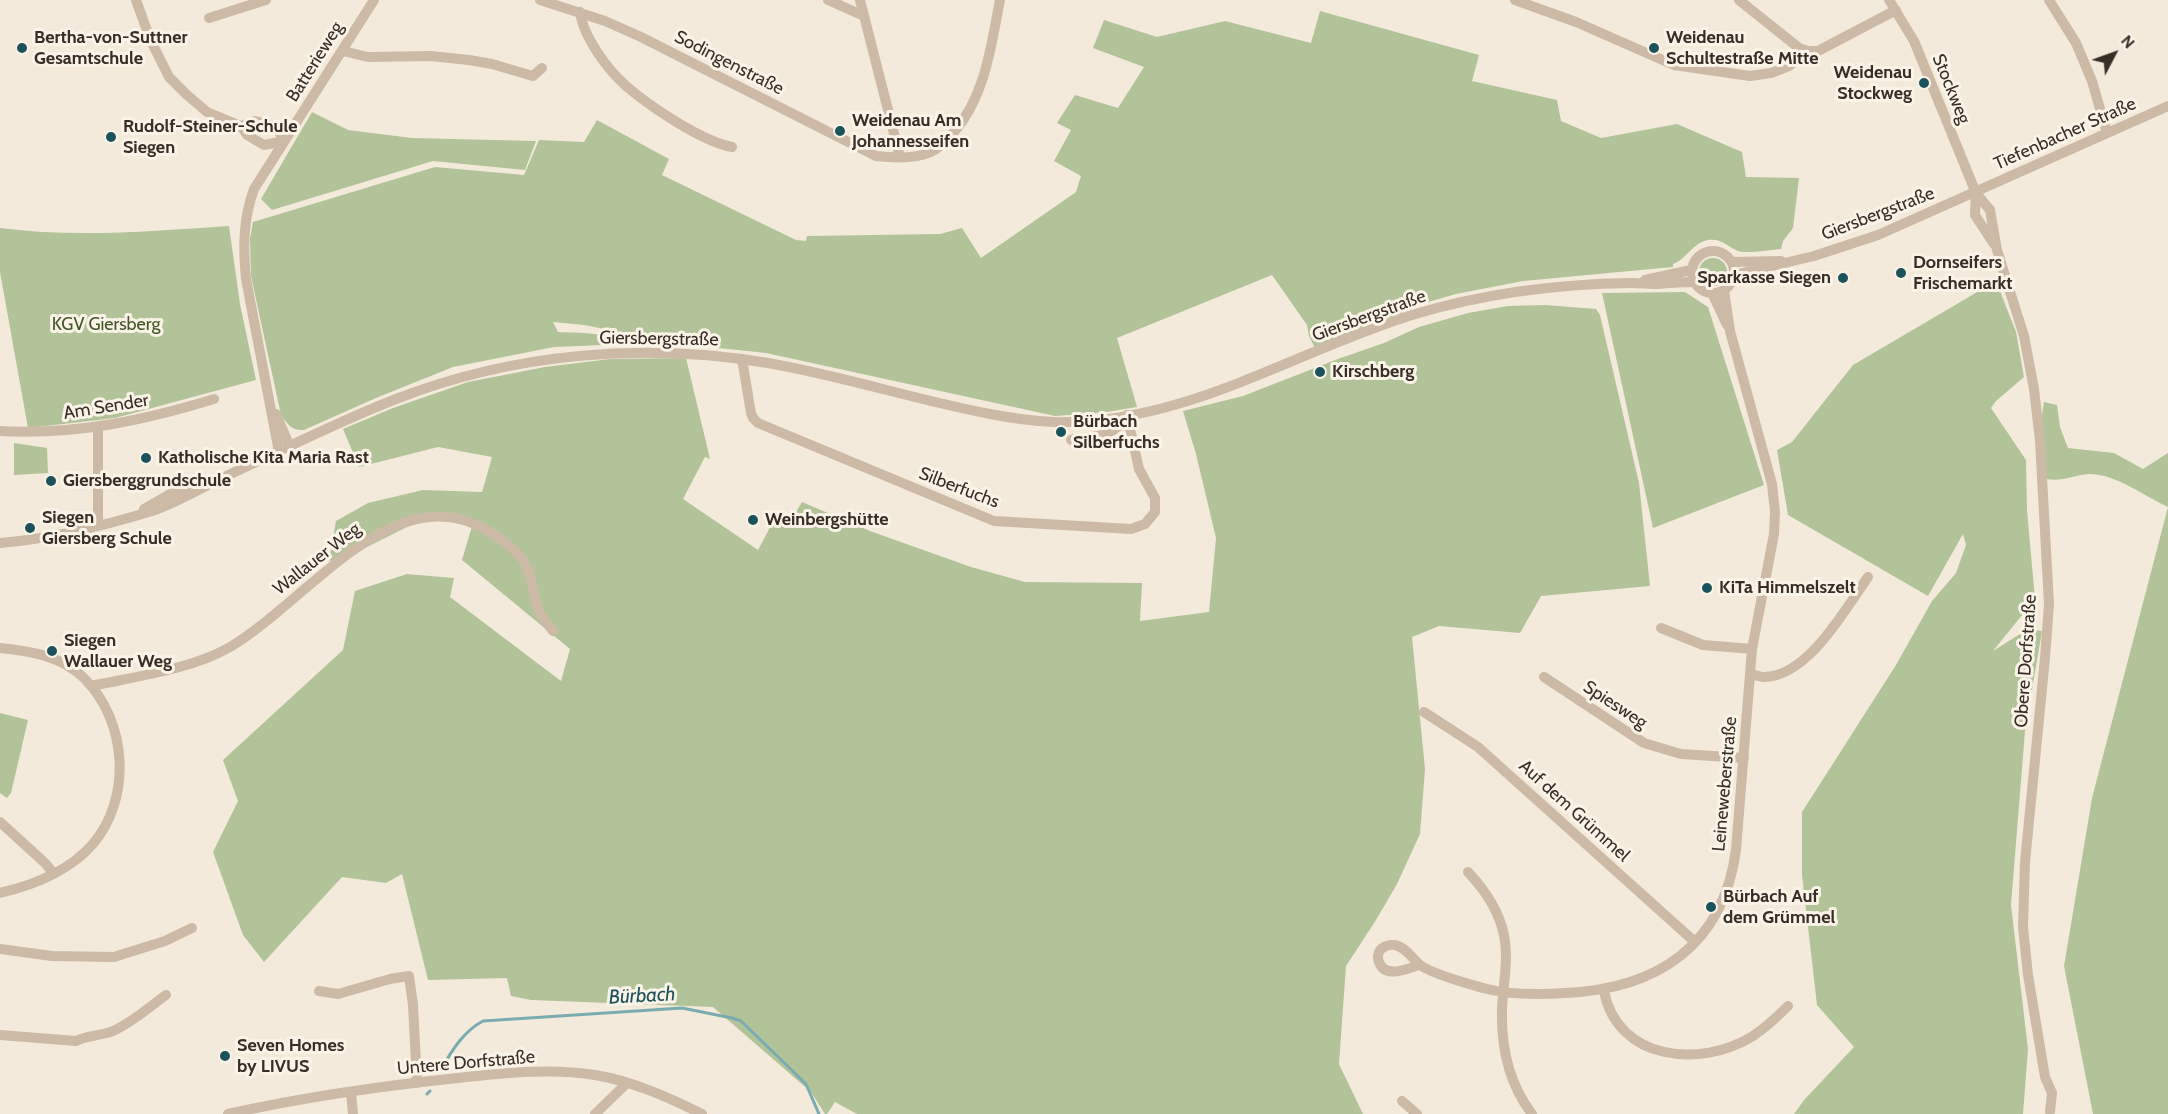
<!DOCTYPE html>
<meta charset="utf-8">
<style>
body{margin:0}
#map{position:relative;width:2168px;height:1114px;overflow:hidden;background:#f3eadb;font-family:Cabin,sans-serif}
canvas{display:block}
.north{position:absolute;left:2084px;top:24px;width:60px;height:60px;-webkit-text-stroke:4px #faf3e8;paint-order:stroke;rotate:49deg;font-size:16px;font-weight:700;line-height:24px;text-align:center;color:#382e28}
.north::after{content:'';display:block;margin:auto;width:21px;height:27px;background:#382e28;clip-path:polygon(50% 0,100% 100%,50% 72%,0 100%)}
</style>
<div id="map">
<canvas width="2168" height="1114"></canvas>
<div class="north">N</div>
</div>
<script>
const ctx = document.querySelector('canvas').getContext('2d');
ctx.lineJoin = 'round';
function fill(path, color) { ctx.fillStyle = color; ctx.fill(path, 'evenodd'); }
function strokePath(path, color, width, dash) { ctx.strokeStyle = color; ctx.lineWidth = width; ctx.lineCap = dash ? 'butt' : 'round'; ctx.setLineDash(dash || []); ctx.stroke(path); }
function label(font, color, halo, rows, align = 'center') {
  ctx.font = font + ' Cabin,sans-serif'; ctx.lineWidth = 6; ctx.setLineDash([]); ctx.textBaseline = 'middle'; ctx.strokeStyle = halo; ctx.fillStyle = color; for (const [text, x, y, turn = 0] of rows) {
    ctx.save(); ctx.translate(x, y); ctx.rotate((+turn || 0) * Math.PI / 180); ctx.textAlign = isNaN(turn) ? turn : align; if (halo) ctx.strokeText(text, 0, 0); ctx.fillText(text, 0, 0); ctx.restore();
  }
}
fill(new Path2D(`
 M1320,11L1479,55L1472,81L1557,100L1561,121L1601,138L1677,124L1742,152L1746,177L1799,178L1793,228L1783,241L1781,249C1771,250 1746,254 1738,251C1726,246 1722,238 1708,240C1692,243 1687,259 1673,264V267L1523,281L1456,294L1418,305L1384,322L1315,348L1309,336L1307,325L1272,275L1117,338L1137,407L1107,412L1055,416L766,353L681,344H645L630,334L584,325L553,322L558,332C576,333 614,332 627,344L554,347L453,367L376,398L304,430C292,431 288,425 281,415L251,276L250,239L253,222L435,167L524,175L539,140L584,142L597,120L669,159L662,175L796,240L806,241L807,236L940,234L962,228L981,258L1076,192L1081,176L1054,161L1071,130L1057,123L1075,95L1118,108L1144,67L1093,48L1104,20L1157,37L1225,21L1311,43Z
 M312,112L348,130L412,138L536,141L525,170L433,161L272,210L261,199Z
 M229,226L240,304L256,380L115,418L28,428L0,272V228C76,238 153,231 229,226Z
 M1699 272a14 14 0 1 1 28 0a14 14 0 1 1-28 0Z
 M1996,281L2016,332L2024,377L1996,401L1991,408L2026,460L2027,510L2035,599L1993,651L2028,629L2042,631L2025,731L2011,905L2028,1049L2023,1114H1794L1804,1100L1854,1047L1817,1005L1802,875V812L1896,665L1932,601L1956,573L1966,545L1963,534L1928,596L1788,515L1777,450L1792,442L1853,365Z
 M1685,292L1708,307L1764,485L1653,528L1602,293Z
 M1545,305L1596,309L1600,315L1639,483L1650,586L1541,596L1520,633L1439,626L1412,637L1425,769L1420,834L1397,884L1376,920L1346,966L1339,1064L1363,1114H857L835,1102L827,1114H825L811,1092L713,1007L531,1000L511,996L507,978L428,980L402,874L386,883L342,877L264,962L243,935L213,852L238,801L223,760L343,650L355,591L407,574L454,578L450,597L561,681L570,649L462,560L472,526L437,517L411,525L359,551L329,561L336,521L368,503L423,490L482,492L492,457L438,447L359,467L343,429L393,408L468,382L545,367L610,359L686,358L710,459L705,457L683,499L758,550L774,520L786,528L802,502L870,531L971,567L1025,582L1142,583L1140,621L1209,612L1216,538L1196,454L1183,411L1243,396L1338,359L1384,343L1419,327L1468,313L1508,306Z
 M2044,402L2057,405L2060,427L2068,448L2114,453L2143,469L2168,453V1114H2093L2064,966L2092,798L2168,507C2144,496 2116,474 2089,474C2073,475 2063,482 2046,479L2040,429Z
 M14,443L47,448L48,473L14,475Z
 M0,713L28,720L11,793L7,798L0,793Z`), '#b2c39a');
strokePath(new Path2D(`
 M442,1068C452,1050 464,1031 483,1021L682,1008L732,1018L741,1021L806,1084L819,1114
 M427,1094L430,1091`), '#79abb1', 3);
strokePath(new Path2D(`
 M136,0L150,39L169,77L186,94L207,112L241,126L247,135L264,145L284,141
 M540,0L605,21L641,37L876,156C893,158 915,159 931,152C940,148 949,138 955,131C986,94 991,45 1000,0
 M828,0L864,16
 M860,0L900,157
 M1515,0L1576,22L1674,65L1750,76L1771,73L1789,66L1808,51H1818L1896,10
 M1739,0L1799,48L1808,51
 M1889,0L1914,41L1976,193L1990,210L1997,250L2024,336L2034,389L2040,441L2049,604L2045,658L2025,862L2023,927L2028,975L2045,1077L2052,1093L2050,1112
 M2049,0L2076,43L2092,81L2107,133
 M580,12C583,36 607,69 625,85C649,106 701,141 732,147
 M209,18L266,0
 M343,51L368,57L431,56L469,60L492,64L533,76L542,68
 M241,126L255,121L276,126L284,141
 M1976,193L1975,215L1994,244
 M1692 272a21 21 0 1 1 42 0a21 21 0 1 1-42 0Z
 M1732,262L1781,261
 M1734,275L1814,256L1878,235L2168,106
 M1645,280L1691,270
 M1712,293L1727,325
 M742,359L751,413L753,418L758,423L994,521L1131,529L1145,524L1155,512V498L1139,469L1127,415
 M276,414L290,447
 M0,431C75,435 142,421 214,399
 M1071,440C1095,436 1114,438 1127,415
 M279,452L246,279C243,248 243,219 254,189L374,0
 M144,509L177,490L198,486
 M98,526V427
 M0,543C51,539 103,526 152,511C176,503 199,489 222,478C280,451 337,422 396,399C514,353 644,342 768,363C843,376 916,400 990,414C1011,418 1032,421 1053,422C1182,426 1293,352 1412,315C1481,294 1558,284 1631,283C1640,283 1649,284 1658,284C1670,283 1682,282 1694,282
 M1661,628L1703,645L1752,649
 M0,648C30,651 62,656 84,678C128,722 132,799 92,845C68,872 34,885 0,893
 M1751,674C1755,675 1760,677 1764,677C1808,677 1846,608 1868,577
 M1544,677L1644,743L1681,754L1744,758
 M91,686C133,677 193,669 230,647C318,595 410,448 518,554C532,568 532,591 538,609C541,617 548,624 553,631
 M1424,712L1478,747L1695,942
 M0,822L45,863L54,874
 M1468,872C1485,890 1499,911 1504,935C1509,960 1503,984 1502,1009C1501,1046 1509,1084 1532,1114
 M0,949L52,956L114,957L165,941L192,928
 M1419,965C1407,969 1385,979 1379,962C1377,958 1378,952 1381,949C1386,945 1393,944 1398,946C1408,950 1412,958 1419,964C1428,973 1469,984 1483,988C1509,995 1537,995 1565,993C1657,989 1723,946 1736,850L1752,649L1774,534L1775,512L1772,484L1730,331L1724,290
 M319,991L338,994L390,979L409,976L413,1005L417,1083
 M1604,991C1617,1060 1700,1069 1753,1036C1765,1028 1777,1017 1788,1006
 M0,1035L76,1041C88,1035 101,1036 113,1031C133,1022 149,1007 166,995
 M351,1092L353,1114
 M1402,1101L1417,1114
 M228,1114C304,1097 381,1086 458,1078C503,1073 550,1068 595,1075C632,1081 668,1097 702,1114
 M595,1114L626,1084`), '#ccbaa6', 10);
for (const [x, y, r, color] of [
 [22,48,6,"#1b525b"],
 [1654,48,6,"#1b525b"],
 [1924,83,6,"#1b525b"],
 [840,131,6,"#1b525b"],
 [111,137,6,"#1b525b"],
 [1901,273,6,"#1b525b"],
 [1843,278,6,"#1b525b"],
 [1320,372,6,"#1b525b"],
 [1061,432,6,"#1b525b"],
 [146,458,6,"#1b525b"],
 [51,481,6,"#1b525b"],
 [753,520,6,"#1b525b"],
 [30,528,6,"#1b525b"],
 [1707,588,6,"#1b525b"],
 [52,651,6,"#1b525b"],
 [1711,907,6,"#1b525b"],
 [225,1056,6,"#1b525b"]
]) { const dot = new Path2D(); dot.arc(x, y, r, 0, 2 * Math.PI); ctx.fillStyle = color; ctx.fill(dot); strokePath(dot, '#faf3e8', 2); }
label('bold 18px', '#382e28', '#faf3e8', [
 ["Bertha-von-Suttner",34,38],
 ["Gesamtschule",34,59],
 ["Weidenau",1666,38],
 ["Schultestraße Mitte",1666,59],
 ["Weidenau",1912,73,"right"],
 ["Stockweg",1912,94,"right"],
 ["Weidenau Am",852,121],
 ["Johannesseifen",852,142],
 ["Rudolf-Steiner-Schule",123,127],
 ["Siegen",123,148],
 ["Dornseifers",1913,263],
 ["Frischemarkt",1913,284],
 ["Sparkasse Siegen",1831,278,"right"],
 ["Kirschberg",1332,372],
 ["Bürbach",1073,422],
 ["Silberfuchs",1073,443],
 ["Katholische Kita Maria Rast",158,458],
 ["Giersberggrundschule",63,481],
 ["Siegen",42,518],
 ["Giersberg Schule",42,539],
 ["Weinbergshütte",765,520],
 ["KiTa Himmelszelt",1719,588],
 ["Siegen",64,641],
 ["Wallauer Weg",64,662],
 ["Bürbach Auf",1723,897],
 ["dem Grümmel",1723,918],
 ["Seven Homes",237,1046],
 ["by LIVUS",237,1067]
], 'left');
label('18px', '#382e28', '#faf3e8', [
 ["Batterieweg",315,62,-58],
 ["Sodingenstraße",729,63,27],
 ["Stockweg",1951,89,68],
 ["Tiefenbacher Straße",2065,134,-24],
 ["Giersbergstraße",1878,214,-21],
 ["Giersbergstraße",1369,316,-20],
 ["Giersbergstraße",659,339,1],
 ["Am Sender",106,407,-9],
 ["Silberfuchs",959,488,21],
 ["Wallauer Weg",317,559,-38],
 ["Obere Dorfstraße",2026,661,-86],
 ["Spiesweg",1615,705,33],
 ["Leineweberstraße",1725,784,-85],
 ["Auf dem Grümmel",1574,811,42],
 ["Untere Dorfstraße",466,1063,-5]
]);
label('18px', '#43572a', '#faf3e8', [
 ["KGV Giersberg",106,325]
]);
label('italic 20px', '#1b525b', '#faf3e8', [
 ["Bürbach",642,996,-3]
]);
</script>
